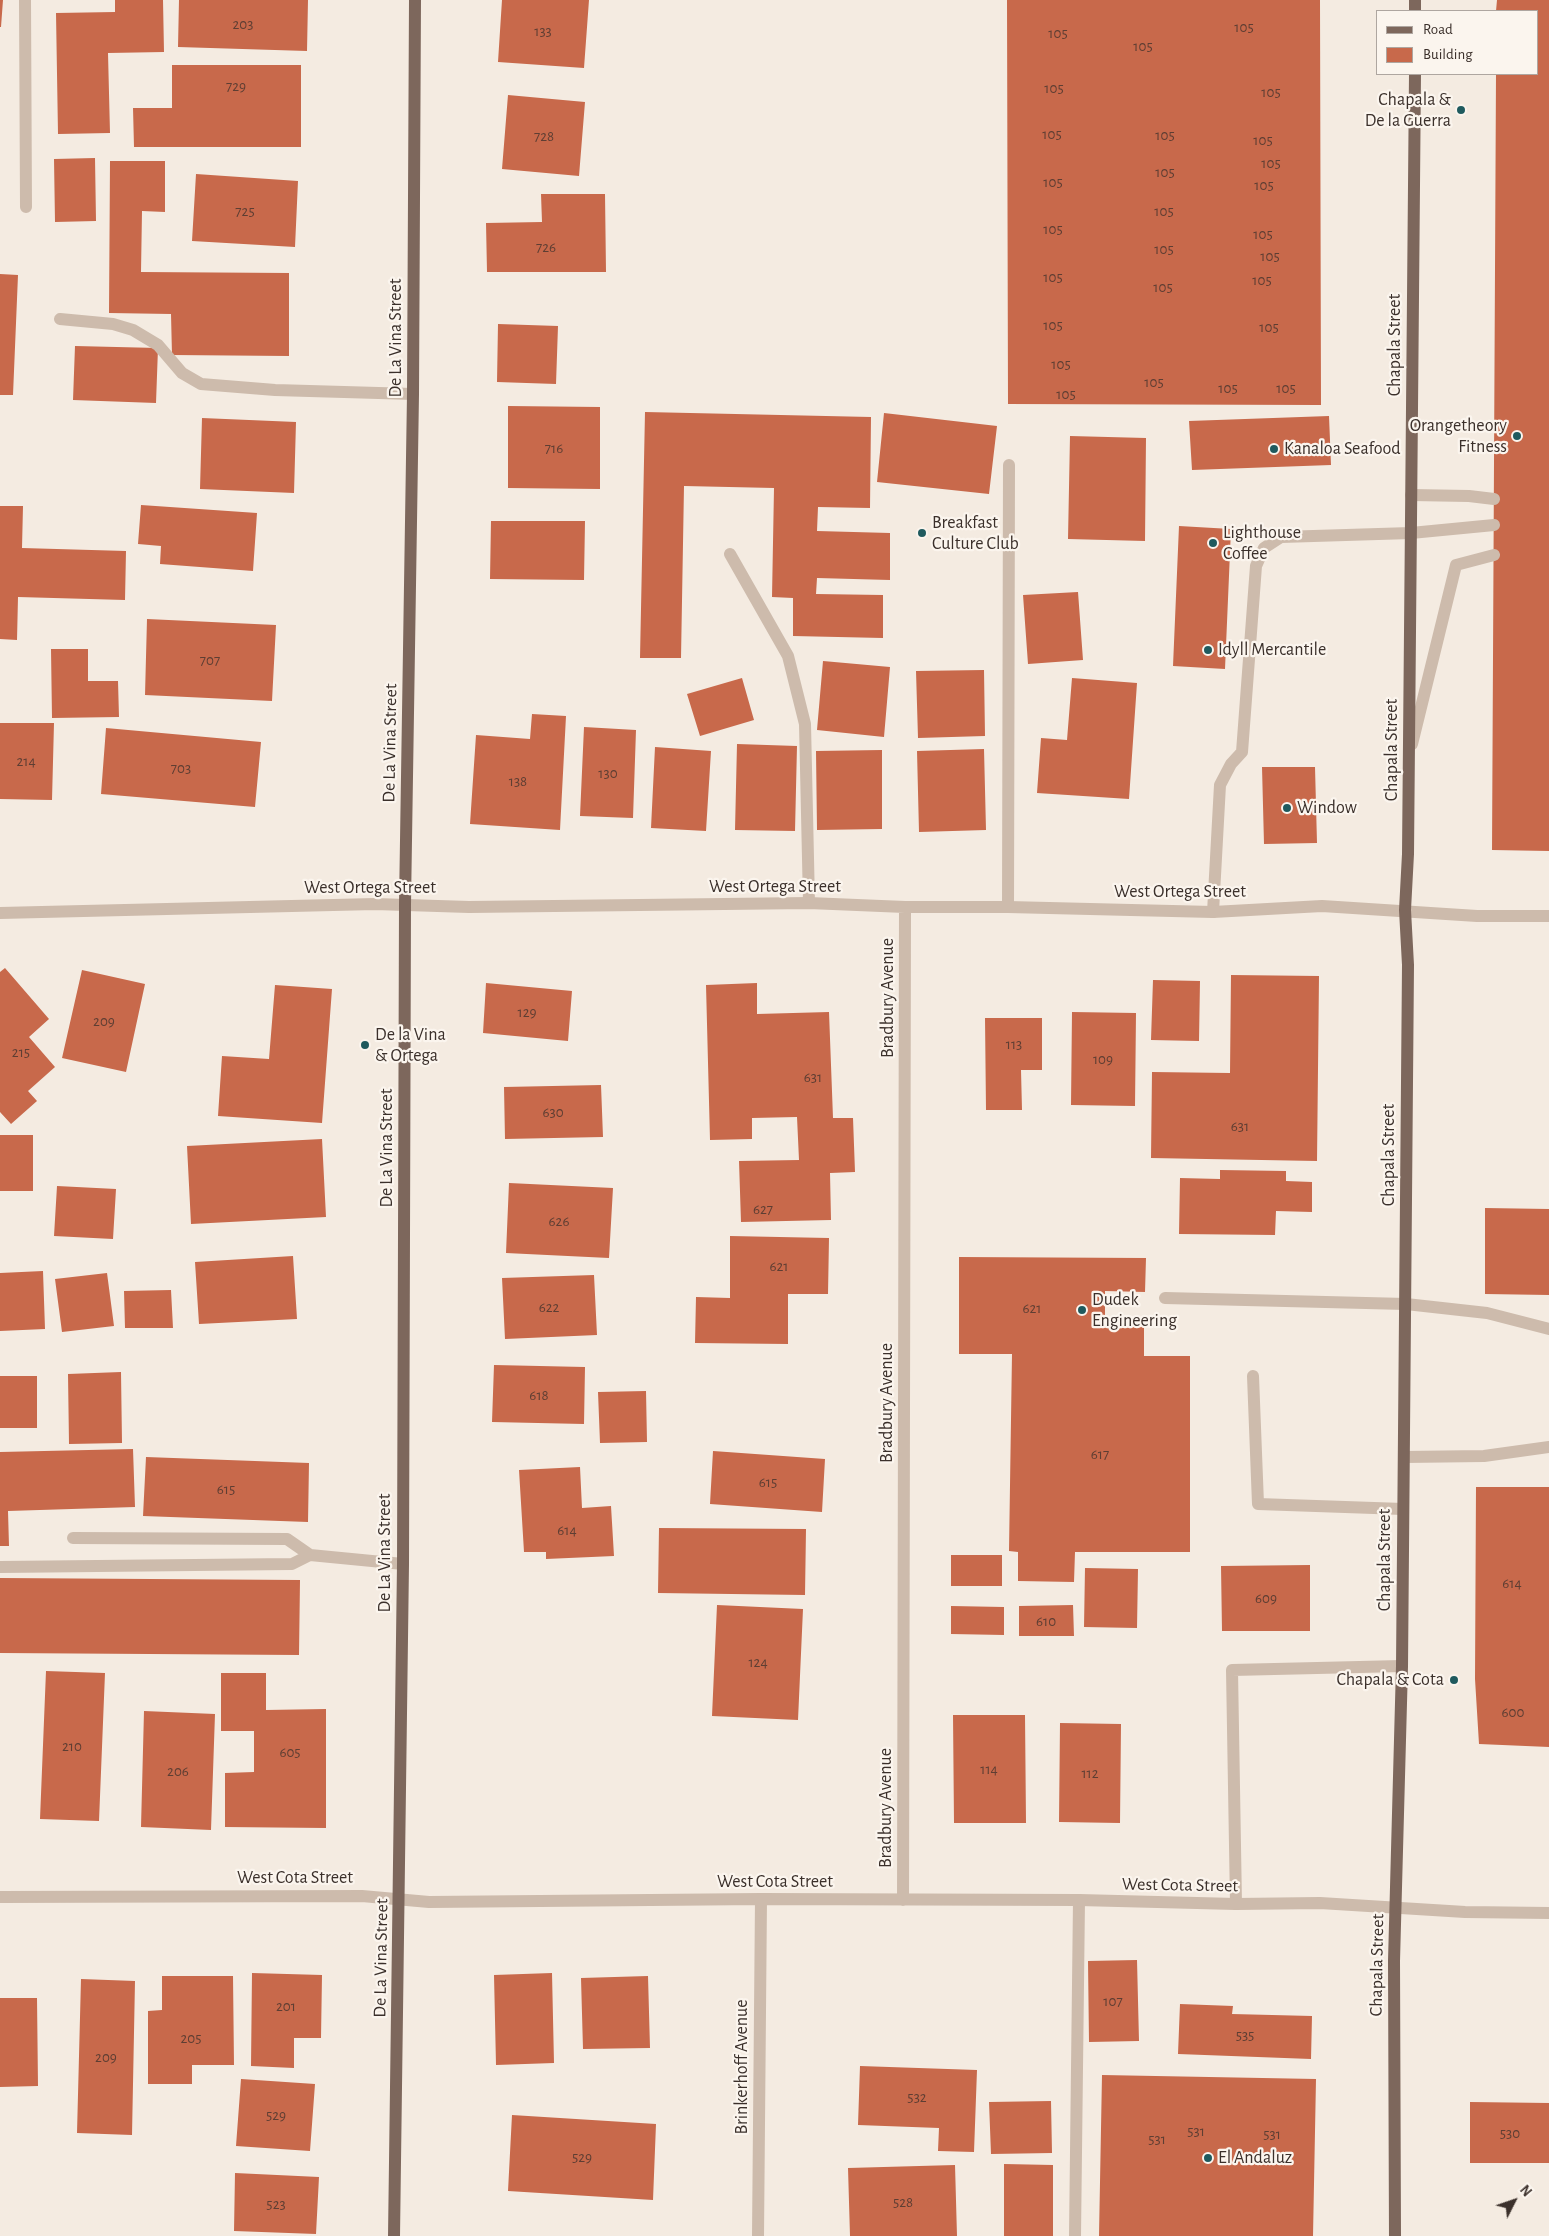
<!DOCTYPE html>
<style>
body{margin:0}
#map{position:relative;width:1549px;height:2236px;overflow:hidden;background:#f4ebe1;font-family:"Alegreya Sans",sans-serif}
canvas{display:block}
.legend{position:absolute;left:1376px;top:10px;width:162px;height:65px;box-sizing:border-box;background:#fbf5ee;border:1px solid #aea6a0;margin:0;padding:6px 9px;list-style:none;font-size:15px;color:#3b302b}
.legend li{display:flex;align-items:center;gap:10px;height:25px}
.legend b{width:25px;border:1px solid #aea6a0}
.north{position:absolute;left:1489px;top:2176px;width:50px;height:50px;-webkit-text-stroke:4px #fbf5ee;paint-order:stroke;rotate:49deg;font-size:14px;font-weight:700;line-height:20px;text-align:center;color:#3b302b}
.north::after{content:'';display:block;margin:auto;width:18px;height:22px;background:#3b302b;clip-path:polygon(50% 0,100% 100%,50% 72%,0 100%)}
</style>
<div id="map">
<canvas width="1549" height="2236"></canvas>
<ul class="legend">
<li><b style="height:6px;background:#7d675c"></b>Road</li>
<li><b style="height:14px;background:#c8694b"></b>Building</li>
</ul>
<div class="north">N</div>
</div>
<script>
const ctx = document.querySelector('canvas').getContext('2d');
ctx.lineJoin = 'round';
function fill(path, color) { ctx.fillStyle = color; ctx.fill(path, 'evenodd'); }
function strokePath(path, color, width, dash) { ctx.strokeStyle = color; ctx.lineWidth = width; ctx.lineCap = dash ? 'butt' : 'round'; ctx.setLineDash(dash || []); ctx.stroke(path); }
function label(font, color, halo, rows, align = 'center') {
  ctx.font = font + ' "Alegreya Sans",sans-serif'; ctx.lineWidth = 4.5; ctx.setLineDash([]); ctx.textBaseline = 'middle'; ctx.strokeStyle = halo; ctx.fillStyle = color; for (const [text, x, y, turn = 0] of rows) {
    ctx.save(); ctx.translate(x, y); ctx.rotate((+turn || 0) * Math.PI / 180); ctx.textAlign = isNaN(turn) ? turn : align; if (halo) ctx.strokeText(text, 0, 0); ctx.fillText(text, 0, 0); ctx.restore();
  }
}
fill(new Path2D(`
 M0,0H3L1,27H0Z
 M115,0H163L164,52L108,53L110,133L58,134L56,13L115,12Z
 M179,0H308L307,51L178,47Z
 M502,0H589L584,68L498,62Z
 M1007,0H1320L1321,405L1008,404Z
 M1497,0H1549V851L1492,850L1496,74H1538V11H1496Z
 M172,65H301V147H134L133,108H172Z
 M508,95L585,102L579,176L502,169Z
 M95,158L96,221L55,222L54,159Z
 M110,161H165V212L142,211L141,272L289,273V356L172,355L171,314L109,313Z
 M196,174L298,181L295,247L192,241Z
 M541,194H605L606,272H487L486,223L542,222Z
 M0,274L18,275L13,395H0Z
 M498,324L558,326L556,384L497,382Z
 M75,346L158,348L156,403L73,400Z
 M508,406L600,407V489L508,488Z
 M645,412L871,417L870,508L818,507L817,531L890,533V580L817,578L816,594L883,595V638L793,636V598L772,597L774,488L684,486L681,658H640Z
 M884,413L997,426L989,494L877,482Z
 M1329,416L1331,465L1192,470L1189,421Z
 M202,418L296,422L294,493L200,489Z
 M1070,436L1146,438L1145,541L1068,539Z
 M141,505L257,513L253,571L160,564L161,546L138,544Z
 M0,506H23L22,548L126,551L125,600L18,597L17,640L0,639Z
 M491,521H585L584,580L490,579Z
 M1179,526L1231,529L1225,669L1173,666Z
 M1078,592L1083,660L1028,664L1023,595Z
 M147,619L276,625L272,701L145,695Z
 M51,649H88V681H118L119,717L52,718Z
 M823,661L890,667L884,737L817,730Z
 M984,670L985,736L918,738L916,671Z
 M742,678L754,720L700,736L687,694Z
 M1072,678L1137,683L1129,799L1037,793L1041,738L1067,740Z
 M532,714L566,716L560,830L470,824L476,735L530,739Z
 M0,723H54L52,800L0,799Z
 M584,727L636,730L633,818L580,816Z
 M106,728L261,742L255,807L101,794Z
 M737,744L797,746L795,831L735,830Z
 M655,747L711,751L706,831L651,828Z
 M984,749L986,830L919,832L917,751Z
 M882,750V829L817,830L816,751Z
 M1262,767H1315L1317,843L1264,844Z
 M5,968L49,1019L29,1037L55,1067L28,1091L37,1101L11,1124L0,1112V972Z
 M82,970L145,984L126,1072L62,1058Z
 M1231,975L1319,976L1317,1161L1151,1158L1152,1072L1230,1073Z
 M1153,980L1200,981L1199,1041L1151,1040Z
 M486,983L572,991L568,1041L483,1033Z
 M757,983V1014L829,1012L833,1118H853L855,1172L830,1173L831,1220L741,1222L739,1161L799,1160L797,1117L752,1118V1139L710,1140L706,985Z
 M275,985L332,989L322,1123L218,1116L222,1056L269,1059Z
 M1072,1012L1136,1013L1135,1106L1071,1105Z
 M985,1018H1042V1070H1021L1022,1110H986Z
 M601,1085L603,1137L505,1139L504,1087Z
 M0,1135H33V1191H0Z
 M322,1139L326,1217L191,1224L187,1146Z
 M1220,1170L1286,1171V1181L1312,1182V1212L1276,1211L1275,1235L1179,1234L1180,1178L1220,1179Z
 M509,1183L613,1188L609,1258L506,1253Z
 M57,1186L116,1189L113,1239L54,1236Z
 M1485,1208L1549,1209V1295L1485,1294Z
 M730,1236L829,1238L828,1294H788V1344L695,1343L696,1297L730,1298Z
 M293,1256L297,1319L199,1324L195,1262Z
 M959,1257L1146,1258L1145,1292L1105,1291V1325L1144,1326V1356H1190V1552H1075L1074,1582L1018,1581V1552L1009,1551L1012,1354H959Z
 M43,1271L45,1329L0,1331V1273Z
 M107,1273L114,1326L62,1332L55,1279Z
 M594,1275L597,1335L505,1339L502,1278Z
 M171,1290L173,1328H125L124,1291Z
 M494,1365L585,1367L584,1424L492,1422Z
 M121,1372L122,1443L69,1444L68,1374Z
 M0,1376H37V1428H0Z
 M646,1391L647,1442L600,1443L598,1392Z
 M133,1449L135,1507L8,1511L9,1546H0V1452Z
 M713,1451L825,1459L822,1512L710,1504Z
 M146,1457L309,1463L308,1522L143,1516Z
 M580,1467L582,1508L611,1506L614,1556L546,1559V1552H524L519,1470Z
 M1476,1487H1549V1747L1479,1744L1475,1679Z
 M659,1528L806,1529L805,1595L658,1593Z
 M951,1555H1002V1586H951Z
 M1310,1565V1631H1222L1221,1566Z
 M1085,1568L1138,1569L1137,1628L1084,1627Z
 M0,1578L300,1580L299,1655L0,1653Z
 M717,1605L803,1609L798,1720L712,1716Z
 M1073,1605L1074,1636H1019V1606Z
 M951,1606L1004,1607V1635L951,1634Z
 M46,1671L105,1673L99,1821L40,1819Z
 M221,1673H266V1710L326,1709V1828L225,1827V1773L254,1772V1731H221Z
 M144,1711L215,1714L211,1830L141,1827Z
 M953,1715H1025L1026,1823H954Z
 M1060,1723L1121,1724L1120,1823L1059,1822Z
 M1137,1960L1139,2041L1089,2042L1088,1961Z
 M252,1973L322,1975L321,2038H294V2068L251,2066Z
 M552,1973L554,2063L496,2065L494,1975Z
 M162,1976H233L234,2065H192V2084H148V2011L162,2010Z
 M648,1976L650,2048L583,2049L581,1978Z
 M81,1979L135,1981L132,2135L77,2133Z
 M0,1998H37L38,2086L0,2087Z
 M1180,2004L1233,2006L1232,2014L1312,2016L1311,2059L1178,2054Z
 M860,2066L977,2070L974,2152L938,2151L939,2128L858,2125Z
 M1102,2075L1316,2079L1313,2236H1099Z
 M241,2079L315,2084L310,2151L236,2146Z
 M1051,2101L1052,2153L991,2154L989,2102Z
 M1470,2102L1549,2103V2163H1470Z
 M512,2115L656,2124L653,2200L508,2191Z
 M1004,2164L1053,2165V2236H1004Z
 M955,2165L957,2236H850L848,2168Z
 M235,2173L319,2177L316,2234L234,2231Z`), '#c8694b');
strokePath(new Path2D(`
 M25,0L26,207
 M60,319L113,324L133,330L158,345L182,373L201,384L275,390L413,394
 M1411,495L1469,496L1494,499
 M730,554L788,656L805,724L809,903
 M1412,744L1456,565L1494,555
 M1008,907L1009,465
 M1213,912L1220,785L1231,764L1242,752L1256,566L1264,548L1281,537L1411,533L1494,525
 M1165,1298L1406,1304L1487,1313L1549,1329
 M1253,1376L1258,1504L1403,1509
 M1404,1457L1484,1456L1549,1447
 M73,1538L287,1539L310,1555L403,1564
 M0,1567L292,1564L310,1555
 M1236,1904L1232,1670L1402,1666
 M1075,2236L1079,1900`), '#cdbbac', 12);
strokePath(new Path2D(`
 M0,913L375,904L469,907L809,903L905,907H1008L1213,912L1322,906L1477,916H1549
 M0,1897L362,1896L429,1902L761,1899L1079,1900L1236,1904L1320,1903L1465,1912L1549,1913
 M903,1900L905,907
 M758,2236L761,1899`), '#cdbbac', 12);
strokePath(new Path2D(`
 M1415,11V0
 M394,2236L403,1564L405,904L413,394L415,0
 M1395,2236L1394,1961L1402,1666L1408,965L1405,910L1408,854L1415,74`), '#7d675c', 12);
for (const [x, y, r, color] of [
 [1461,110,5,"#1f5a5e"],
 [1517,436,5,"#1f5a5e"],
 [1274,449,5,"#1f5a5e"],
 [922,533,5,"#1f5a5e"],
 [1213,543,5,"#1f5a5e"],
 [1208,650,5,"#1f5a5e"],
 [1287,808,5,"#1f5a5e"],
 [365,1045,5,"#1f5a5e"],
 [1082,1310,5,"#1f5a5e"],
 [1454,1680,5,"#1f5a5e"],
 [1208,2158,5,"#1f5a5e"]
]) { const dot = new Path2D(); dot.arc(x, y, r, 0, 2 * Math.PI); ctx.fillStyle = color; ctx.fill(dot); strokePath(dot, '#fbf5ee', 2); }
label('15px', '#5e3e33', null, [
 ["203",243,24],
 ["105",1244,27],
 ["133",543,31],
 ["105",1058,33],
 ["105",1143,46],
 ["729",236,86],
 ["105",1054,88],
 ["105",1271,92],
 ["105",1052,134],
 ["105",1165,135],
 ["728",544,136],
 ["105",1263,140],
 ["105",1271,163],
 ["105",1165,172],
 ["105",1053,182],
 ["105",1264,185],
 ["725",245,211],
 ["105",1164,211],
 ["105",1053,229],
 ["105",1263,234],
 ["726",546,247],
 ["105",1164,249],
 ["105",1270,256],
 ["105",1053,277],
 ["105",1262,280],
 ["105",1163,287],
 ["105",1053,325],
 ["105",1269,327],
 ["105",1061,364],
 ["105",1154,382],
 ["105",1228,388],
 ["105",1286,388],
 ["105",1066,394],
 ["716",554,448],
 ["707",210,660],
 ["214",26,761],
 ["703",181,768],
 ["130",608,773],
 ["138",518,781],
 ["129",527,1012],
 ["209",104,1021],
 ["113",1014,1044],
 ["215",21,1052],
 ["109",1103,1059],
 ["631",813,1077],
 ["630",553,1112],
 ["631",1240,1126],
 ["627",763,1209],
 ["626",559,1221],
 ["621",779,1266],
 ["622",549,1307],
 ["621",1032,1308],
 ["618",539,1395],
 ["617",1100,1454],
 ["615",768,1482],
 ["615",226,1489],
 ["614",567,1530],
 ["614",1512,1583],
 ["609",1266,1598],
 ["610",1046,1621],
 ["124",758,1662],
 ["600",1513,1712],
 ["210",72,1746],
 ["605",290,1752],
 ["114",989,1769],
 ["206",178,1771],
 ["112",1090,1773],
 ["107",1113,2001],
 ["201",286,2006],
 ["535",1245,2035],
 ["205",191,2038],
 ["209",106,2057],
 ["532",917,2097],
 ["529",276,2115],
 ["531",1196,2131],
 ["530",1510,2133],
 ["531",1272,2134],
 ["531",1157,2139],
 ["529",582,2157],
 ["528",903,2202],
 ["523",276,2204]
]);
label('18px', '#3b302b', '#fbf5ee', [
 ["Chapala &",1451,100,"right"],
 ["De la Guerra",1451,121,"right"],
 ["Orangetheory",1507,426,"right"],
 ["Fitness",1507,447,"right"],
 ["Kanaloa Seafood",1284,449],
 ["Breakfast",932,523],
 ["Culture Club",932,544],
 ["Lighthouse",1223,533],
 ["Coffee",1223,554],
 ["Idyll Mercantile",1218,650],
 ["Window",1297,808],
 ["De la Vina",375,1035],
 ["& Ortega",375,1056],
 ["Dudek",1092,1300],
 ["Engineering",1092,1321],
 ["Chapala & Cota",1444,1680,"right"],
 ["El Andaluz",1218,2158]
], 'left');
label('18px', '#3b302b', '#fbf5ee', [
 ["De La Vina Street",396,338,-90],
 ["Chapala Street",1395,345,-90],
 ["De La Vina Street",390,743,-89],
 ["Chapala Street",1392,750,-90],
 ["West Ortega Street",775,887],
 ["West Ortega Street",370,888],
 ["West Ortega Street",1180,892],
 ["Bradbury Avenue",888,998,-90],
 ["De La Vina Street",387,1148,-90],
 ["Chapala Street",1389,1155,-90],
 ["Bradbury Avenue",887,1403,-90],
 ["De La Vina Street",385,1553,-90],
 ["Chapala Street",1385,1560,-90],
 ["Bradbury Avenue",886,1808,-90],
 ["West Cota Street",295,1878],
 ["West Cota Street",775,1882],
 ["West Cota Street",1180,1885,1],
 ["De La Vina Street",381,1958,-89],
 ["Chapala Street",1377,1965,-89],
 ["Brinkerhoff Avenue",742,2067,-90]
]);
</script>
